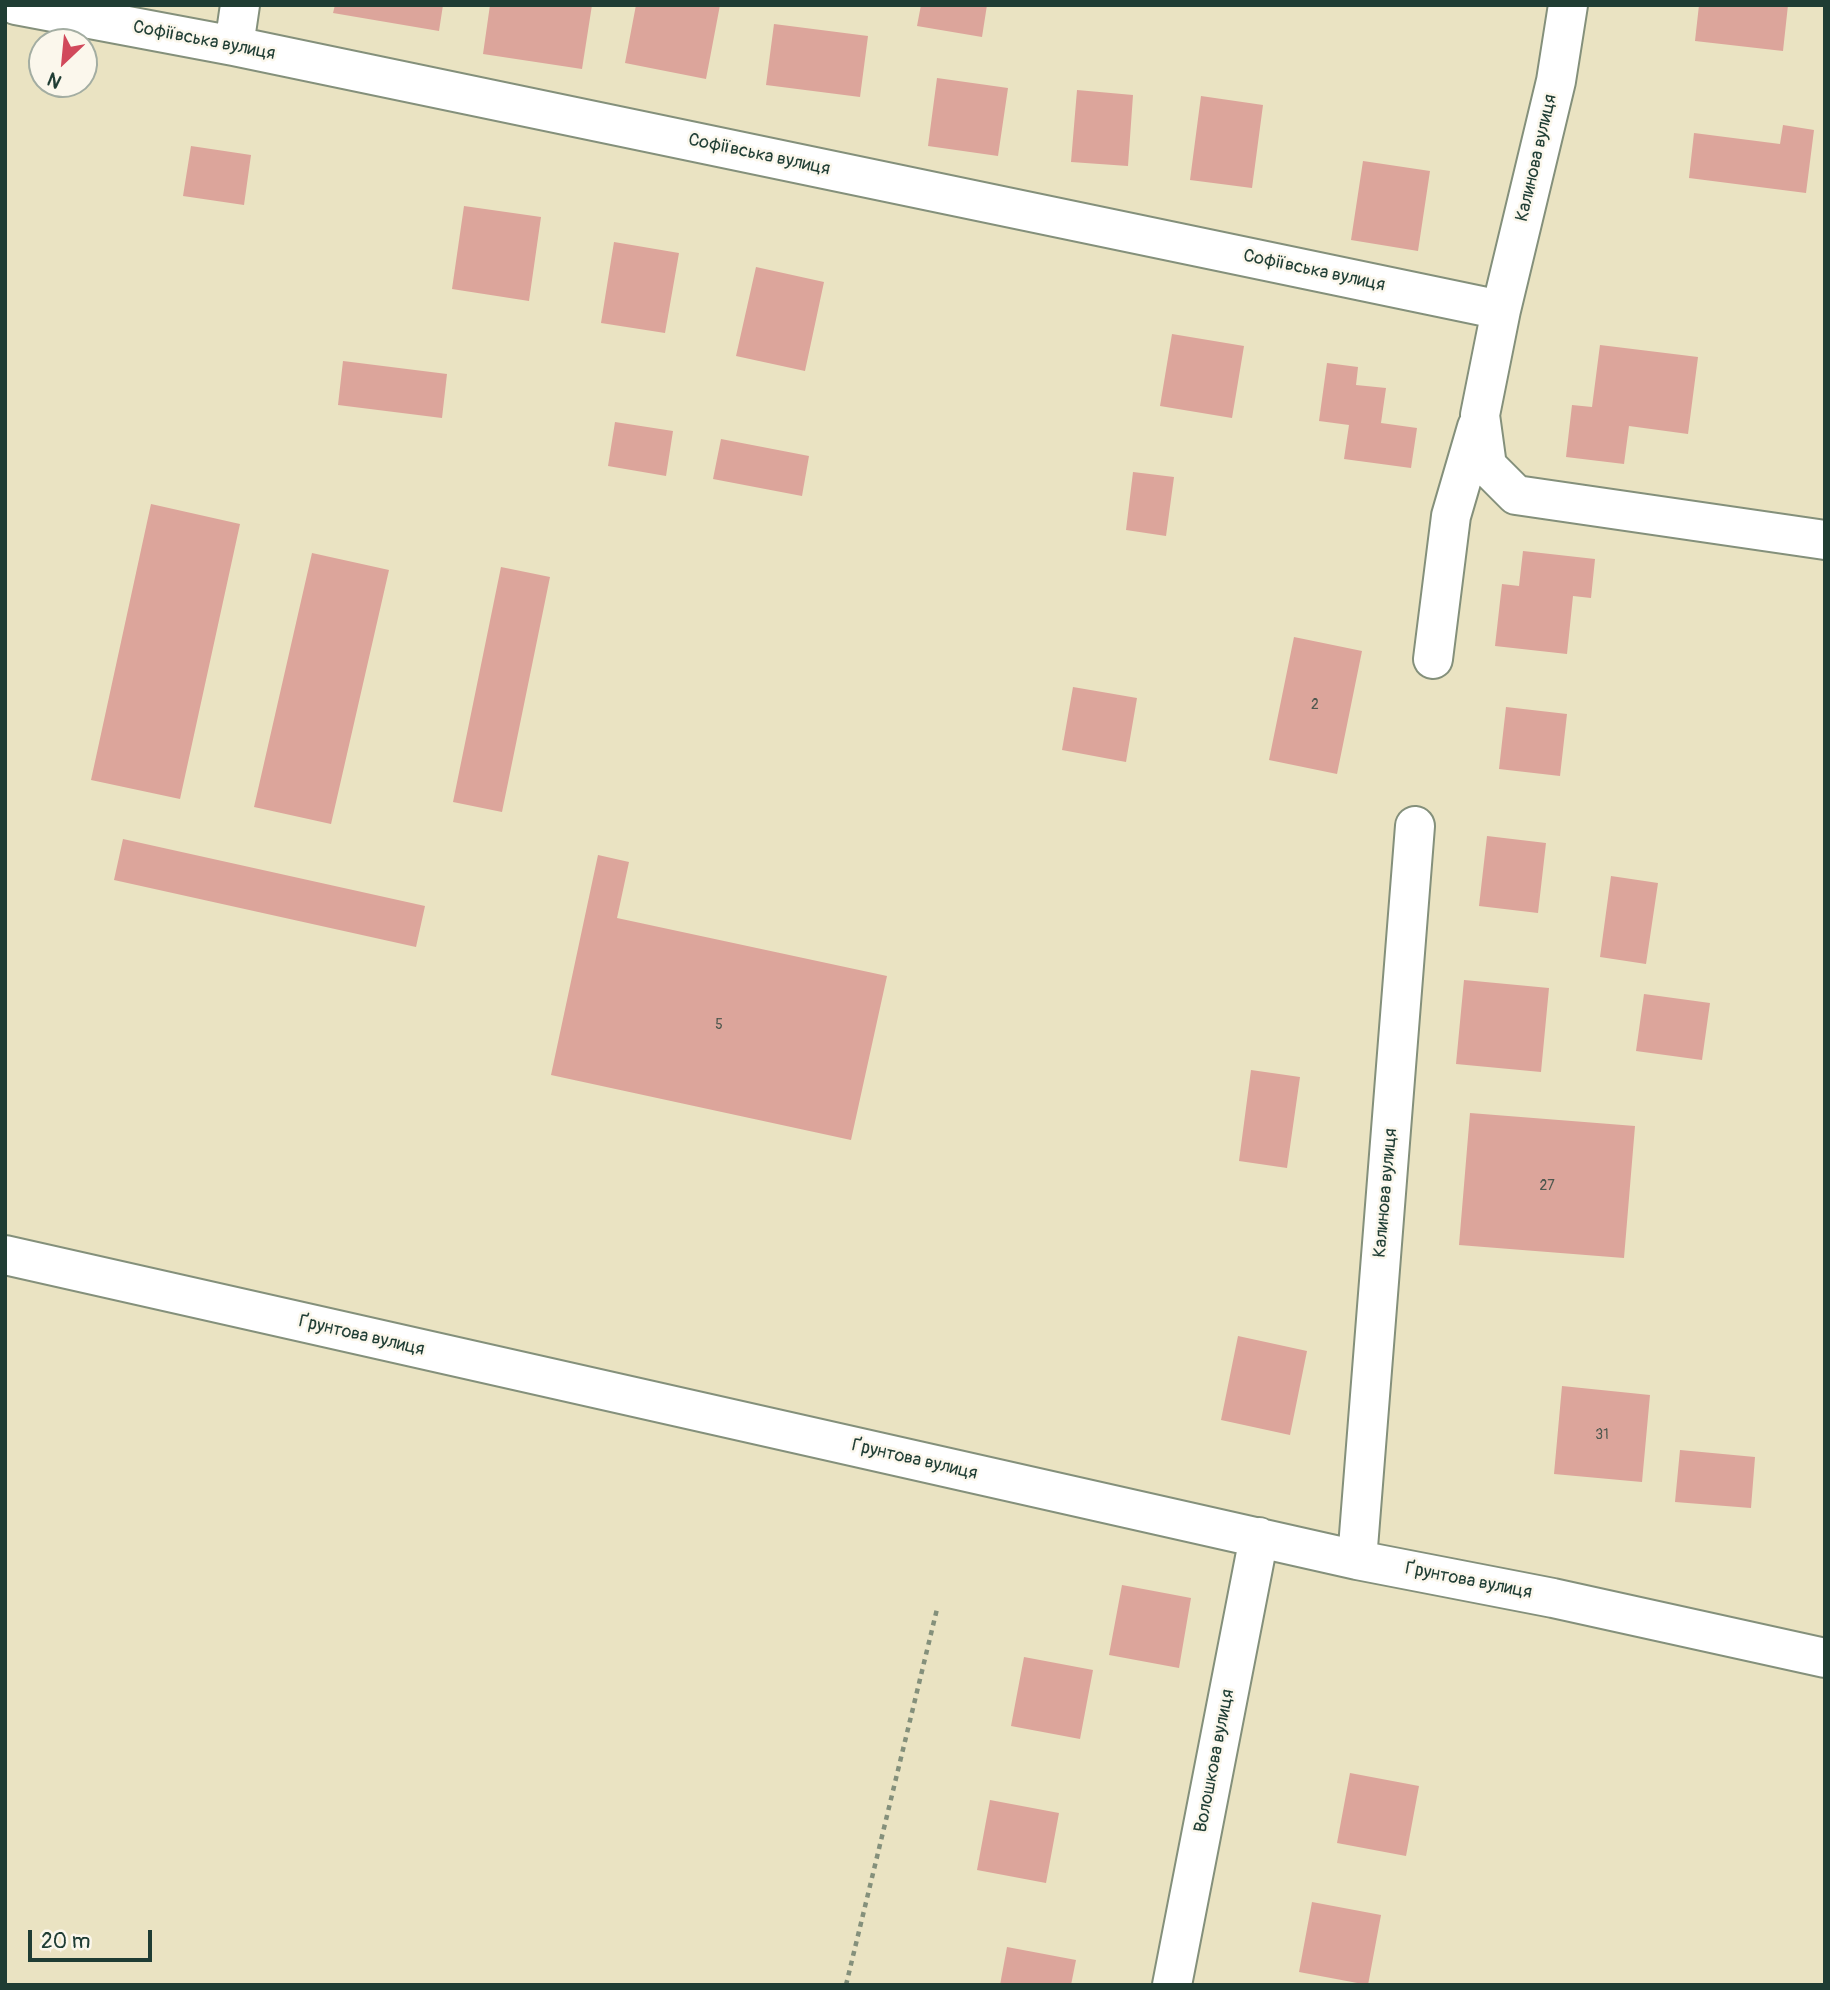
<!DOCTYPE html>
<meta charset="utf-8">
<style>
body{margin:0}
#map{position:relative;width:1830px;height:1990px;overflow:hidden;background:#eae3c2;font-family:Pangolin,sans-serif}
canvas{display:block}
.frame{position:absolute;inset:0;border:7px solid #1f3d34;pointer-events:none}
.north{position:absolute;left:28px;top:28px;width:70px;height:70px;box-sizing:border-box;background:#fbf7ec;border:2px solid #a3ada2;border-radius:50%;rotate:206deg;font-size:19px;font-weight:700;line-height:28px;text-align:center;color:#1f3d34}
.north::after{content:'';display:block;margin:auto;width:24px;height:32px;background:#d1495b;clip-path:polygon(50% 0,100% 100%,50% 72%,0 100%)}
.scale{position:absolute;left:28px;top:1930px;width:124px;height:32px;box-sizing:border-box;border:4px solid #1f3d34;border-top:0;padding-left:9px;font-size:21px;line-height:24px;white-space:nowrap;color:#1f3d34;-webkit-text-stroke:5px #fbf7ec;paint-order:stroke}
</style>
<div id="map">
<canvas width="1830" height="1990"></canvas>
<div class="frame"></div>
<div class="north">N</div>
<div class="scale">20 m</div>
</div>
<script>
const ctx = document.querySelector('canvas').getContext('2d');
ctx.lineJoin = 'round';
function fill(path, color) { ctx.fillStyle = color; ctx.fill(path, 'evenodd'); }
function strokePath(path, color, width, dash) { ctx.strokeStyle = color; ctx.lineWidth = width; ctx.lineCap = dash ? 'butt' : 'round'; ctx.setLineDash(dash || []); ctx.stroke(path); }
function label(font, color, halo, rows, align = 'center') {
  ctx.font = font + ' Pangolin,sans-serif'; ctx.lineWidth = 5; ctx.setLineDash([]); ctx.textBaseline = 'middle'; ctx.strokeStyle = halo; ctx.fillStyle = color; for (const [text, x, y, turn = 0] of rows) {
    ctx.save(); ctx.translate(x, y); ctx.rotate((+turn || 0) * Math.PI / 180); ctx.textAlign = isNaN(turn) ? turn : align; if (halo) ctx.strokeText(text, 0, 0); ctx.fillText(text, 0, 0); ctx.restore();
  }
}
fill(new Path2D(`
 M335,5H443L439,31L333,13Z
 M490,5H592L582,69L483,54Z
 M636,5H720L706,79L625,63Z
 M921,5H987L982,37L917,26Z
 M1699,5H1788L1783,51L1695,41Z
 M774,24L868,36L860,97L766,85Z
 M937,78L1008,88L998,156L928,146Z
 M1077,90L1133,95L1128,166L1071,162Z
 M1201,96L1263,105L1252,188L1190,180Z
 M1783,125L1814,130L1806,193L1689,178L1694,133L1780,144Z
 M191,146L251,155L244,205L183,196Z
 M1363,161L1430,171L1418,251L1351,240Z
 M464,206L541,217L529,301L452,289Z
 M614,242L679,253L665,333L601,323Z
 M756,267L824,282L805,371L736,356Z
 M1172,334L1244,346L1232,418L1160,406Z
 M1600,345L1698,357L1688,434L1629,426L1624,464L1566,457L1572,405L1592,407Z
 M343,361L447,374L442,418L338,405Z
 M1327,363L1358,367L1356,385L1386,388L1381,423L1417,428L1411,468L1344,459L1349,425L1319,421Z
 M615,422L673,431L666,476L608,466Z
 M721,439L809,456L802,496L713,479Z
 M1133,472L1174,477L1166,536L1126,530Z
 M151,504L240,524L180,799L91,780Z
 M1523,551L1595,559L1591,598L1573,596L1567,654L1495,646L1502,584L1519,586Z
 M312,553L389,570L331,824L254,807Z
 M501,567L550,577L502,812L453,802Z
 M1294,637L1362,651L1337,774L1269,760Z
 M1073,687L1137,698L1126,762L1062,750Z
 M1506,707L1567,714L1560,776L1499,769Z
 M1487,836L1546,843L1538,913L1479,906Z
 M123,839L425,906L416,947L114,880Z
 M598,855L629,862L617,918L887,976L851,1140L551,1075Z
 M1611,876L1658,883L1646,964L1600,957Z
 M1464,980L1549,988L1541,1072L1456,1064Z
 M1644,994L1710,1003L1702,1060L1636,1051Z
 M1251,1070L1300,1077L1287,1168L1239,1161Z
 M1470,1113L1635,1126L1624,1258L1459,1245Z
 M1238,1336L1307,1351L1290,1435L1221,1420Z
 M1562,1386L1650,1395L1642,1482L1554,1474Z
 M1680,1450L1755,1457L1751,1508L1675,1502Z
 M1122,1585L1191,1598L1179,1668L1109,1655Z
 M1024,1657L1093,1670L1080,1739L1011,1726Z
 M1350,1773L1419,1786L1406,1856L1337,1843Z
 M990,1800L1059,1813L1046,1883L977,1870Z
 M1312,1902L1381,1915L1368,1985L1299,1972Z
 M1007,1947L1076,1960L1071,1985H1000Z`), '#dca59b');
const minor = new Path2D(`
 M16,5L234,46L1501,310
 M1568,5L1556,81L1501,310L1480,415L1487,466L1516,495L1825,540
 M234,46L240,5
 M1433,659L1451,516L1477,427
 M5,1255L1357,1560L1553,1598L1825,1658
 M1357,1560L1415,826
 M1172,1985L1259,1537`);
strokePath(minor, '#84907b', 42);
strokePath(new Path2D(`
 M846,1985L937,1609`), '#84907b', 4.5, [5, 5]);
strokePath(minor, '#fff', 38);
label('14px', '#4e574e', null, [
 ["2",1315,705],
 ["5",719,1025],
 ["27",1547,1186],
 ["31",1602,1435]
]);
label('18px', '#1f3d34', '#fbf7ec', [
 ["Софіївська вулиця",204,41,11],
 ["Софіївська вулиця",759,155,12],
 ["Калинова вулиця",1537,158,-77],
 ["Софіївська вулиця",1314,271,12],
 ["Калинова вулиця",1386,1193,-85],
 ["Ґрунтова вулиця",361,1336,13],
 ["Ґрунтова вулиця",914,1460,13],
 ["Ґрунтова вулиця",1468,1581,11],
 ["Волошкова вулиця",1215,1761,-79]
]);
</script>
